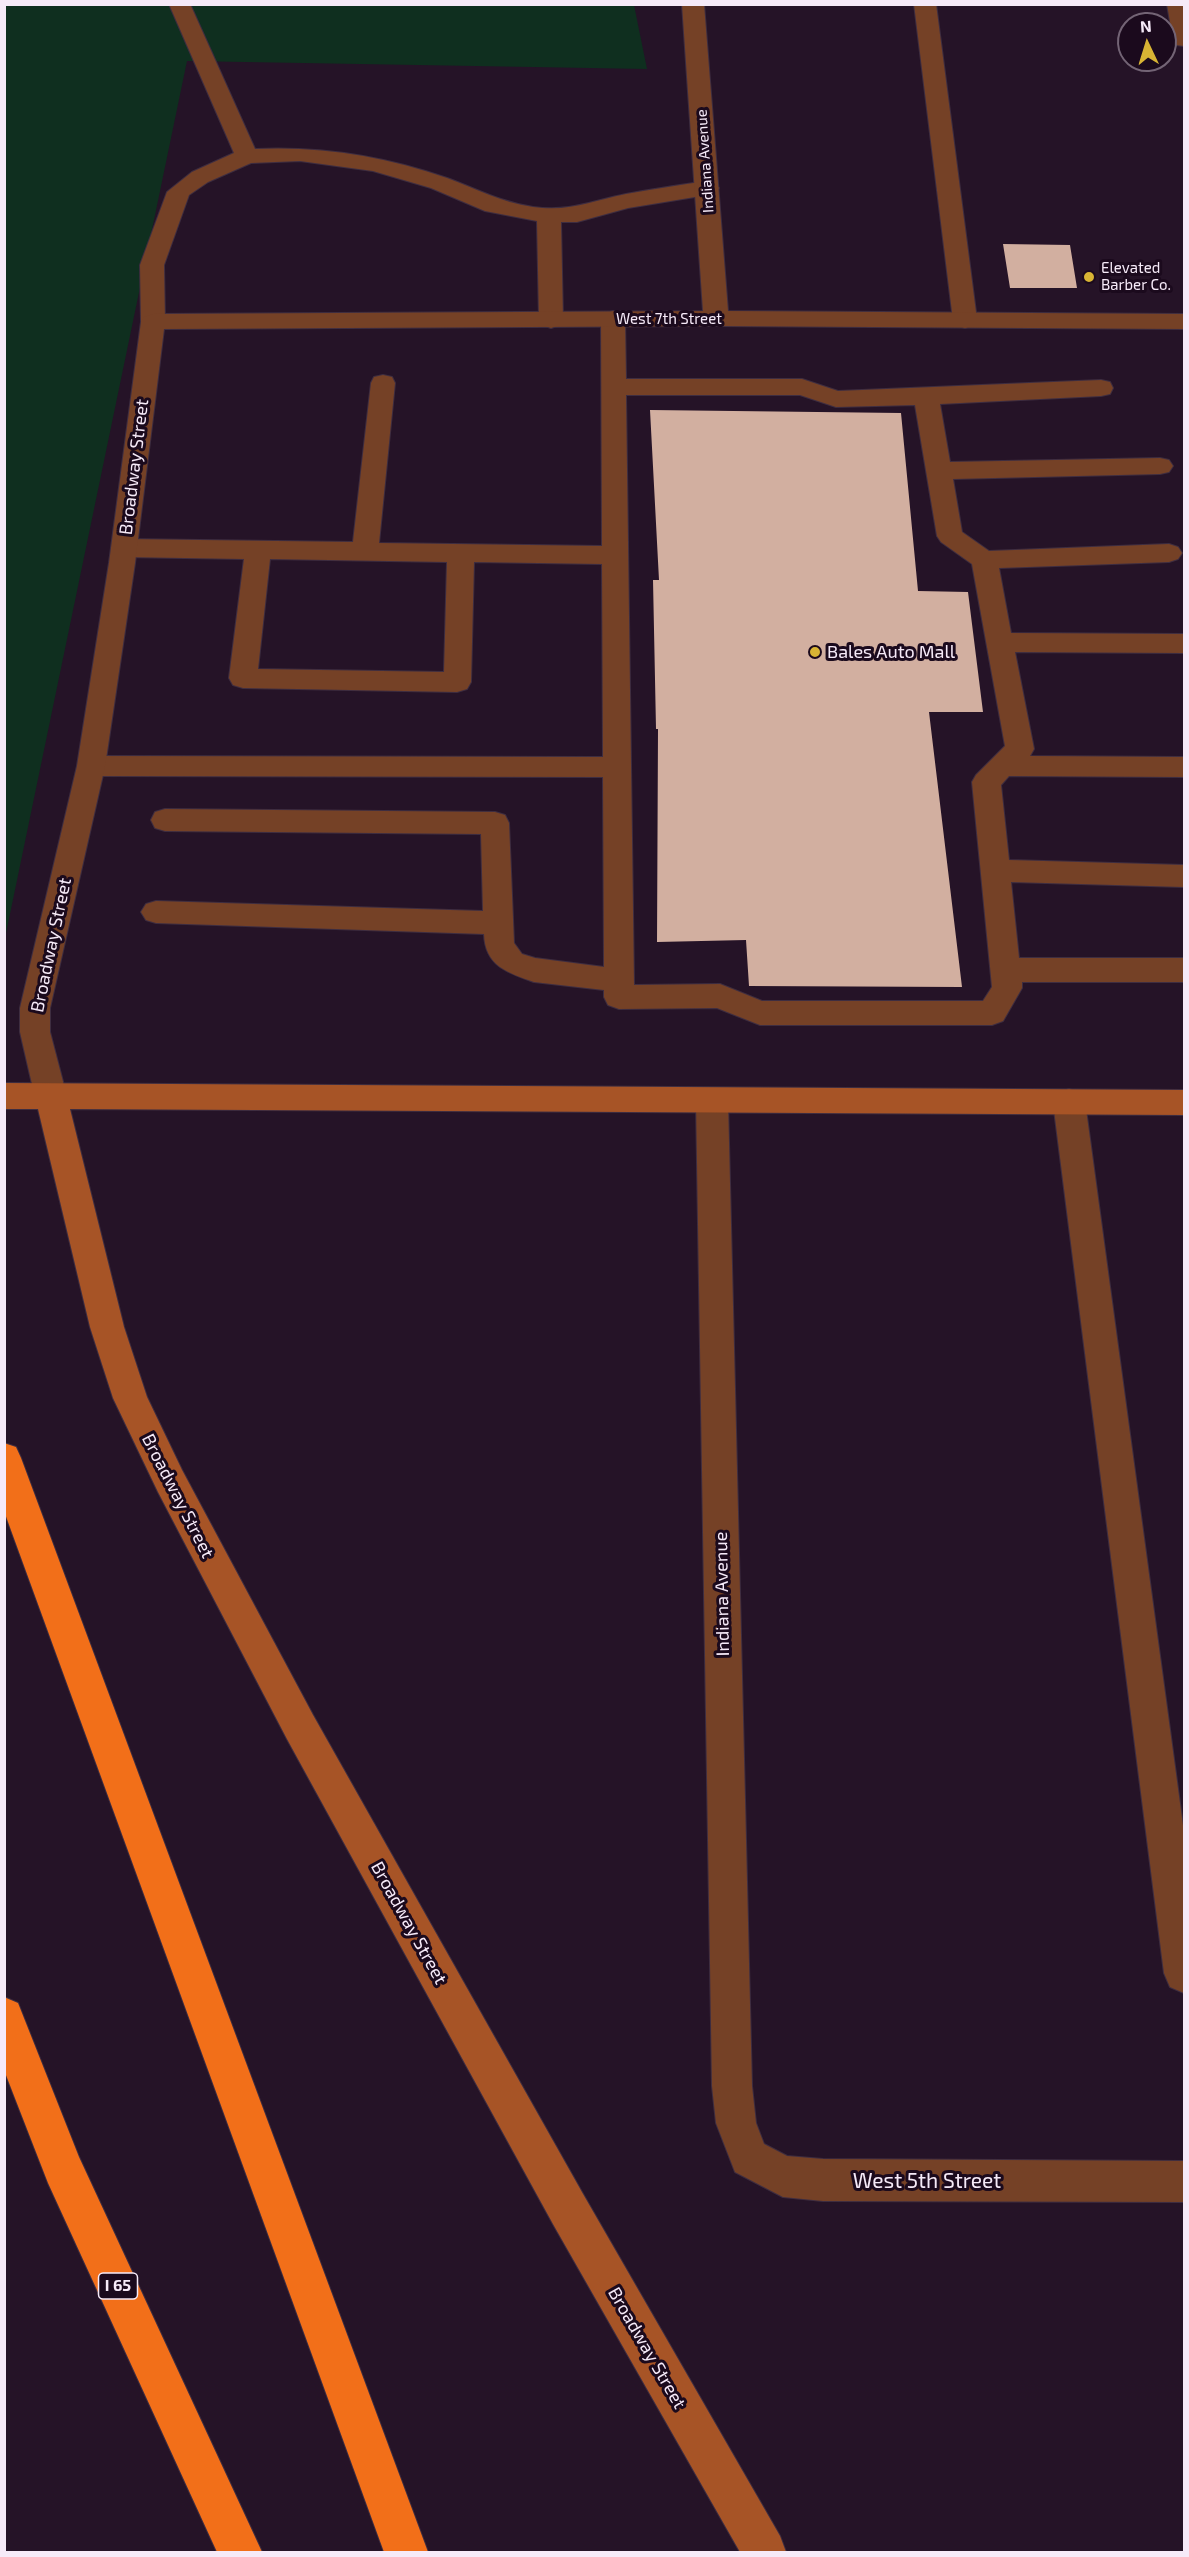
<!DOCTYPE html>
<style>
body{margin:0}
#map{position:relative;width:1189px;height:2557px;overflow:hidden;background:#251327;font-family:"Exo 2",sans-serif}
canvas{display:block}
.frame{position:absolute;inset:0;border:6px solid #f6eaf8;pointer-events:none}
.north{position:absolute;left:1117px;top:12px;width:60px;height:60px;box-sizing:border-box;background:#1b0a1d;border:2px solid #736475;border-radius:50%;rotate:356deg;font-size:16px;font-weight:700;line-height:24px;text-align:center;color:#f6eaf8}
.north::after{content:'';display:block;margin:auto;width:21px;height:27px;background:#d8b434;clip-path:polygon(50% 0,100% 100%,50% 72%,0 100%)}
</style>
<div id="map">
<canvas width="1189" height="2557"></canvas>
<div class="frame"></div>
<div class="north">N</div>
</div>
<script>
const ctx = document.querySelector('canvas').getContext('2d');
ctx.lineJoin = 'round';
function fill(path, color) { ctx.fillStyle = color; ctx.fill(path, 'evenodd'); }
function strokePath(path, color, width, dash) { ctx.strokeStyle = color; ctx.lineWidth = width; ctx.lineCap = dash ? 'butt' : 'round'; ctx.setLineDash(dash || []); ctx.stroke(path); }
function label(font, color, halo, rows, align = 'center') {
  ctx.font = font + ' "Exo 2",sans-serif'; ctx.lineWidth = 6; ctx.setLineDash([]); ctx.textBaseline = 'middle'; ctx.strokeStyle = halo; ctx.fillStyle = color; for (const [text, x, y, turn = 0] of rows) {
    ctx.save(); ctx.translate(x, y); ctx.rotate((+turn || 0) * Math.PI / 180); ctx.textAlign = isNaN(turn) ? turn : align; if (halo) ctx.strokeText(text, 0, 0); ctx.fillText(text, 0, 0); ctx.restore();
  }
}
fill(new Path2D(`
 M5,5H634L647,69L187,61L5,938Z`), '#0f2f1f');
fill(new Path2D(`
 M1003,244L1070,245L1077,288H1010Z
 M650,410L901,413L918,591L968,592L983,712H929L962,987L749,986L746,940L657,942L658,729H656L653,580H659Z`), '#d2afa0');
const lane = new Path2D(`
 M169,4H190L255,149C322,146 384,156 447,178C477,189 500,202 533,207C571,212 591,201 626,194C653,189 680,185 707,181L715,183L719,188L715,193L707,195L628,208L577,222H561L563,320L560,325L551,328L542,325L539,320L537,221L485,211L431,188L373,171L300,161L251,163L208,182L189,195L164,265L165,322L162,327L153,330L144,327L141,322L140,265L167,192L192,172L234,153Z
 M914,4H936L977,320L974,325L965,328L956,325L953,320Z
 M613,311L622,314L625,319L626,379H802L838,391L1101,380L1110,382L1113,388L1110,394L1101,396L940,404L950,462L1160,458L1169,460L1173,466L1169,472L1160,474L953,479L962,532L989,551L1169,544L1178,547L1182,553L1178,559L1169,562L999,568L1011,633L1184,634V653L1015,652L1034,749L1030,756L1184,757V777L1009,776L1001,785L1009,860L1184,865V887L1011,882L1019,958H1184V982H1022V988L1003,1021L992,1025H760L717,1008L619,1009L608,1005L604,997V990L534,982C508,973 485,966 484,934L156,923L146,920L141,912L146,904L156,901L483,911L481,834L165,831L155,828L151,820L155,812L165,809L495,812L505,815L509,823L514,943L522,954L535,958L604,967L603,777L91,776L81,773L77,766L81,759L91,756L603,757L602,564L474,562L471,682L467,689L457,692L243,688L233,685L229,678L244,559L124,557L115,554L111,548L115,542L124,539L353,542L371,383L374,377L383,375L392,377L395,383L379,543L602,546L601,319L604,314ZM626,395H800L836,407L915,405L937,536L941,542L972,564L1005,746L976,775L972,782L992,987L983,1001H762L720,984L634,985ZM270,559L447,562L444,672L258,669Z
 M1069,1089L1080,1093L1085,1102L1184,1833V1993L1170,1987L1164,1973L1053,1102L1058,1093Z`);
const street = new Path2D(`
 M682,4H704L728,311L1184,314V329L716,326L164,329L135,563L105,766L50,1008V1032L67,1097L62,1106L51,1110L40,1106L35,1097L20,1032V1008L77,766L109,563L141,322L144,317L153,314L703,311Z
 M1167,4H1184V46L1176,45L1173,40Z
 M712,1088L723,1092L728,1101L752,2086L756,2123L764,2144L787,2156L823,2159L1184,2161V2202L823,2201L783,2197L735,2172L716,2123L712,2086L696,1101L701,1092Z`);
const secondary = new Path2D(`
 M4,1083L1184,1090V1115L70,1109L124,1327L147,1397L182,1470L313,1715L583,2194L780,2536L786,2552H740L553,2224L287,1739L158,1492L113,1398L90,1327L38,1109H4Z`);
const highway = new Path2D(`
 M4,1443L16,1447L21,1458L428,2552H384L4,1511Z
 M4,1997L18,2003L79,2157L262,2552H217L48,2183L4,2070Z`);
strokePath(lane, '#3e2d40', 2);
strokePath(street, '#3e2d40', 2);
strokePath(secondary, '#3e2d40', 2);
strokePath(highway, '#3e2d40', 2);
fill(lane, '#754126');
fill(street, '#754126');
fill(secondary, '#a75426');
fill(highway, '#f26f19');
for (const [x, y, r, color] of [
 [1089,277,6,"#d8b434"],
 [815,652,6,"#d8b434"]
]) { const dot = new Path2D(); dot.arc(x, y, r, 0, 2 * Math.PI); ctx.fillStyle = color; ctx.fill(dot); strokePath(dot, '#1b0a1d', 2); }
label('15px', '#f6eaf8', '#1b0a1d', [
 ["Indiana Avenue",705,161,-94],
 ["West 7th Street",669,319]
]);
label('15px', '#f6eaf8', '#1b0a1d', [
 ["Elevated",1101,268],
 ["Barber Co.",1101,285]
], 'left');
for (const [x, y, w] of [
 [118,2286,39]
]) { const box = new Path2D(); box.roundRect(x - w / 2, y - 13, w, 26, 4.5); ctx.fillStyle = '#1b0a1d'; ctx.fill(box); strokePath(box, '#f6eaf8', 1.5); }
label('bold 16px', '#f6eaf8', null, [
 ["I 65",118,2286]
]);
label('18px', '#f6eaf8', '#1b0a1d', [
 ["Broadway Street",134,467,-83],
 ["Broadway Street",51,945,-78],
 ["Broadway Street",178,1496,63],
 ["Indiana Avenue",722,1594,-91],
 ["Broadway Street",409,1923,61],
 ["Broadway Street",647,2348,60]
]);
label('18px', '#f6eaf8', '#1b0a1d', [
 ["Bales Auto Mall",827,652]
], 'left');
label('21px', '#f6eaf8', '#1b0a1d', [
 ["West 5th Street",927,2181]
]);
</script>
